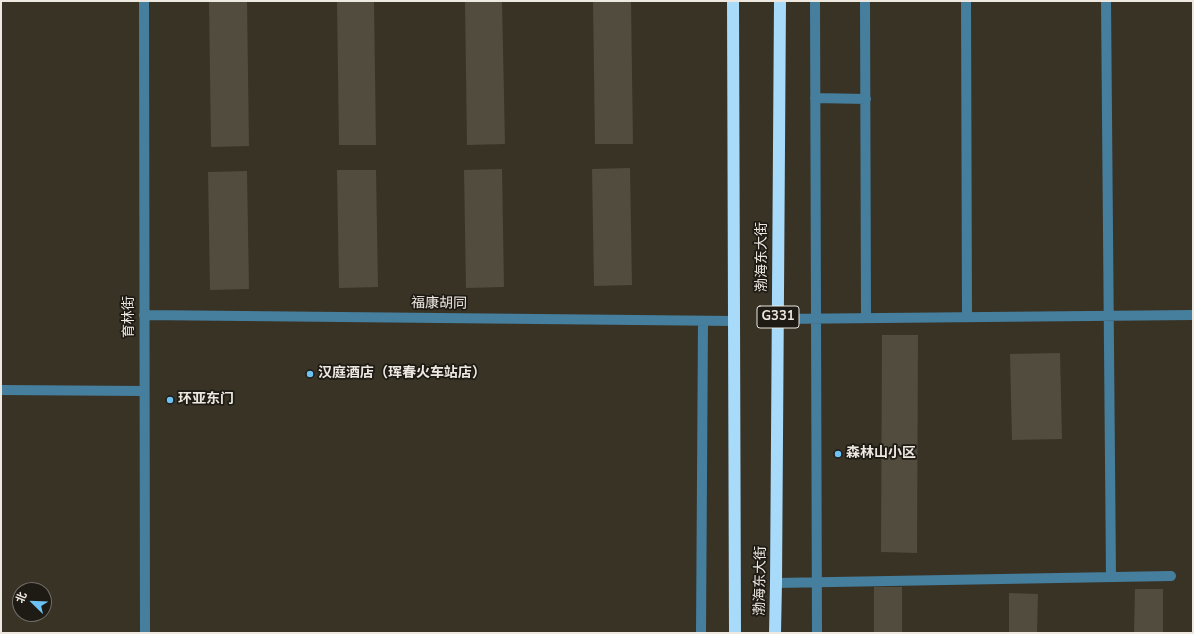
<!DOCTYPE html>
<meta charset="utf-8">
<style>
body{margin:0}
#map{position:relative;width:1194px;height:634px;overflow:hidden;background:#393326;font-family:"Nunito Sans","Noto Sans SC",sans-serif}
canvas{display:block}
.frame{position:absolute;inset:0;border:2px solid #ede9e1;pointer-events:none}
.north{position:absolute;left:12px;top:582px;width:40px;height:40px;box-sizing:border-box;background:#1e1b15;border:1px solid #716d67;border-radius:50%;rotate:293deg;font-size:11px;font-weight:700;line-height:16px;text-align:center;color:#ede9e1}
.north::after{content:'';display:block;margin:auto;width:14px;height:18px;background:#6dc2f3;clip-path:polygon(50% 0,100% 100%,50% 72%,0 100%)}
</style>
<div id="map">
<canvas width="1194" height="634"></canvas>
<div class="frame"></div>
<div class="north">北</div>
</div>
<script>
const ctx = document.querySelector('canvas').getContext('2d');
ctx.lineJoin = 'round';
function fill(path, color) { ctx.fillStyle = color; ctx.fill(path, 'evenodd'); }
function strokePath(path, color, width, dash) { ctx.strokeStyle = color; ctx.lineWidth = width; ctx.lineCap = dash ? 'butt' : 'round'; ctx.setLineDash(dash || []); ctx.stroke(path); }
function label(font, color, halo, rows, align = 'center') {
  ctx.font = font + ' "Nunito Sans","Noto Sans SC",sans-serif'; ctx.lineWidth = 3.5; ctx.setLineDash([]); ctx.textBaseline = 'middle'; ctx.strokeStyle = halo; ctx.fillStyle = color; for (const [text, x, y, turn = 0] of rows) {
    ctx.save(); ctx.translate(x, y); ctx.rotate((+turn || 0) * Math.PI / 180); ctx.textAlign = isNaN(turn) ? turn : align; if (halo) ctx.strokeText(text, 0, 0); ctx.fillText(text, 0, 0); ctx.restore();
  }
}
fill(new Path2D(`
 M209,1H247L249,146L211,147Z
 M337,1H374L376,145H339Z
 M465,1H502L505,144L467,145Z
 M593,1H631L633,144H595Z
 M630,168L632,285L594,286L592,169Z
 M502,169L504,287L466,288L464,170Z
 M337,170H376L378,287L339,288Z
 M247,171L249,289L210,290L208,172Z
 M882,335H918L917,553L881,552Z
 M1060,353L1062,439L1012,440L1010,354Z
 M874,587H902V633H874Z
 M1135,589H1163V633H1134Z
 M1009,593L1038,594L1037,633H1009Z`), '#514c3d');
strokePath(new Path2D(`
 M144,1L145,633
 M815,1L817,633
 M865,1L866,318
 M966,1L967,317
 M1106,1L1111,577
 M815,98L866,99
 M144,315L734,321
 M778,319L1193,315
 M1,390L144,391
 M776,583L1171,576
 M701,633L703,321`), '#467e9d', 10);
strokePath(new Path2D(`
 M733,1L735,633
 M775,633L776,583L780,1`), '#a8daf9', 12);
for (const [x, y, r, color] of [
 [310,374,4,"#6dc2f3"],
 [170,400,4,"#6dc2f3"],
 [838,454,4,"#6dc2f3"]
]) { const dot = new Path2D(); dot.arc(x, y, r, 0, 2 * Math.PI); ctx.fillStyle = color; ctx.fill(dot); strokePath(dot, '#1e1b15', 1.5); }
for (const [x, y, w] of [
 [778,317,42]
]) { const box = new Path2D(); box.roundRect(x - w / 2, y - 11, w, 22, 3); ctx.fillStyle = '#1e1b15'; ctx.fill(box); strokePath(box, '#ede9e1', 1); }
label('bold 13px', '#ede9e1', null, [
 ["G331",778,317]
]);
label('14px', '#ede9e1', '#1e1b15', [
 ["渤海东大街",763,257,-90],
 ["福康胡同",439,304,1],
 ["育林街",130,317,-90],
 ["渤海东大街",761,581,-89]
]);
label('bold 14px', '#ede9e1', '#1e1b15', [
 ["汉庭酒店（珲春火车站店）",318,374],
 ["环亚东门",178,400],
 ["森林山小区",846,454]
], 'left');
</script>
